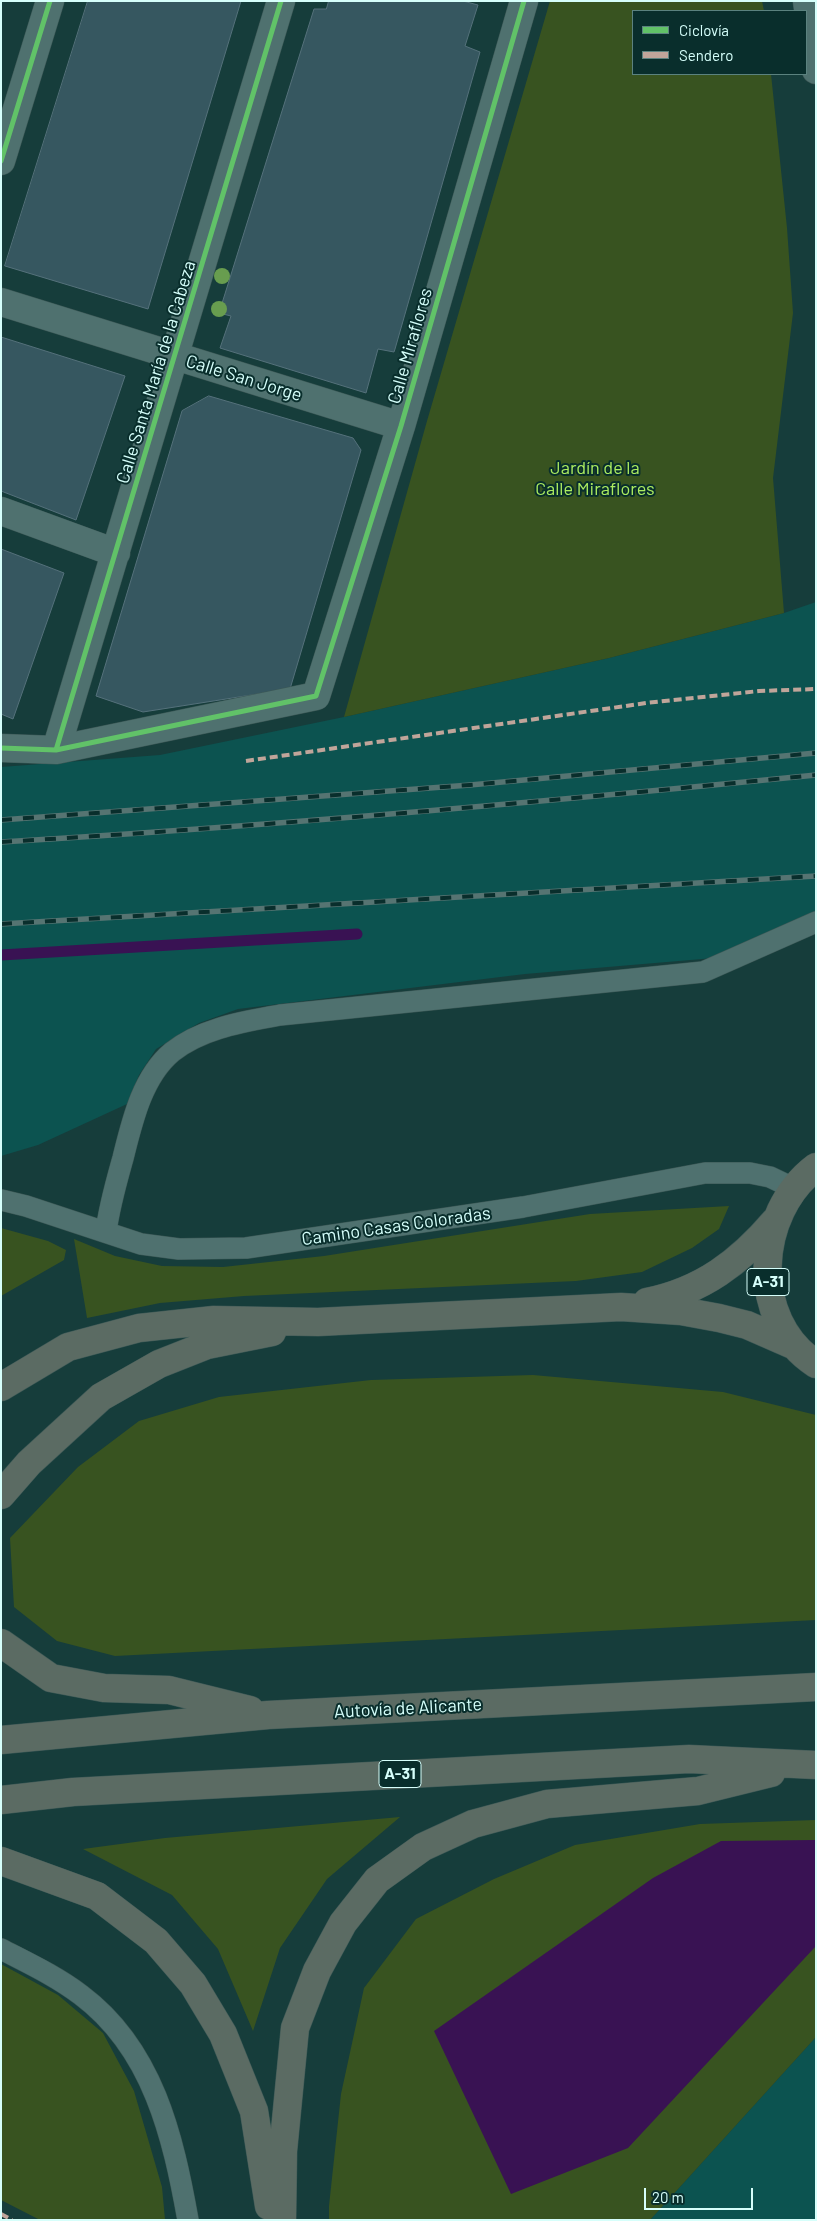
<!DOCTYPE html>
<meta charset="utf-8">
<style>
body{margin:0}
#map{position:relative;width:817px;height:2221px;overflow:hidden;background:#163d3b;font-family:Barlow,sans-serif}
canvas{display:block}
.frame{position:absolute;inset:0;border:2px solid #d6fffb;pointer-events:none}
.legend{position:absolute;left:632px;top:10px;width:175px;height:65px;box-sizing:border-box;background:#092e2c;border:1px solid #5b827f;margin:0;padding:6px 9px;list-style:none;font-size:15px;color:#d6fffb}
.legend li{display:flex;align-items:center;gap:10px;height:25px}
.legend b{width:25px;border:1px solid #5b827f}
.scale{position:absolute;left:644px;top:2188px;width:109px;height:22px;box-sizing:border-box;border:2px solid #d6fffb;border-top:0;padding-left:6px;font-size:15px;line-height:18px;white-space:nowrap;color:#d6fffb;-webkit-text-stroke:4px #092e2c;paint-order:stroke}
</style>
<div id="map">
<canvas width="817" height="2221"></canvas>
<div class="frame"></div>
<ul class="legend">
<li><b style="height:6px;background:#61c268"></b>Ciclovía</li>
<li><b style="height:6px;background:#c0a59a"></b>Sendero</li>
</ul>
<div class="scale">20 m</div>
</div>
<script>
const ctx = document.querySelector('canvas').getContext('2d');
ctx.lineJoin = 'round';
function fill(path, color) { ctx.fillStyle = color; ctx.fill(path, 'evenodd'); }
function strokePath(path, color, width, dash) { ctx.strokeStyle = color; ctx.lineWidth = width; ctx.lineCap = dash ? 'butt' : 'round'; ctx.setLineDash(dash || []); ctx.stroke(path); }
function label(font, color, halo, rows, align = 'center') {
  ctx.font = font + ' Barlow,sans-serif'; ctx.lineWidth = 4; ctx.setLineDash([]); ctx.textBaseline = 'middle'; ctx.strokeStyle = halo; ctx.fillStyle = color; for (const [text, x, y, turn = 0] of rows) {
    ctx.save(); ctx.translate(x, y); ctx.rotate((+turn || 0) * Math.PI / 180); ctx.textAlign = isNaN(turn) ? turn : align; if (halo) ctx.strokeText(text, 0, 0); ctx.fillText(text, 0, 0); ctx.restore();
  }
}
fill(new Path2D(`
 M816,602V916L714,958L525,974L238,1009L199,1023L156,1049L139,1075L127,1104L38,1145L1,1156V767L160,755L344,717L609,658L784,613Z
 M816,2037V2220H650Z`), '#0c5350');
fill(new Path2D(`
 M550,1H762L764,11H633V74H771L787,228L793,313L773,478L784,613L609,658L344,717L427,421Z
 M729,1206L719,1229L692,1248L642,1272L576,1281L244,1296L160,1303L87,1318L74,1239L115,1256L162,1266L223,1267L324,1256L590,1214Z
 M1,1228L48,1241L66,1250L64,1260L1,1296Z
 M533,1375L723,1392L816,1415V1620L115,1656L57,1641L14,1607L10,1538L78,1467L139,1421L219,1397L371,1380Z
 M400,1817L327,1879L280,1948L253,2031L218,1949L172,1895L83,1849L165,1838Z
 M816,1820V2037L650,2220H329V2206L341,2094L364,1988L416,1919L494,1879L575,1845L700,1824Z
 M1,1964L58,1995L103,2033L134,2091L162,2187L165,2220H40L1,2200Z`), '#385320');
fill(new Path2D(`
 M816,1840V1946L628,2148L511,2194L434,2031L653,1878L721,1841Z`), '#391253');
strokePath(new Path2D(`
 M1,955L357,934`), '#391253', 11);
const building = new Path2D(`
 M88,1H241L148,309L5,266Z
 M329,1H463L478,5L465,46L480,52L395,349L394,352L378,349L366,393L220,348L231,316L219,313L277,127L314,9H326Z
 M1,337L125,376L76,520L1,491Z
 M209,396L353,438L361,450L290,689L143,712L96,696L182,411Z
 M1,549L64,573L13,719L1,714Z`);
fill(building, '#365760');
strokePath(building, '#55717b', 1);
const lane = new Path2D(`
 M1,1200L26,1206L141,1244L179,1249L246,1248L523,1207L705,1173H750L770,1177L793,1188
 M106,1232C109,1207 116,1183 123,1158C132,1122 142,1077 172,1052C202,1028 243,1022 280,1015L703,972L816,922
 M1,1949C28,1963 56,1976 81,1995C153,2049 173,2136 188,2220`);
const street = new Path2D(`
 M1,161L50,1
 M1,302L401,426
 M1,511L116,553
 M1,748L56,750L316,696L401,426L524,1
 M56,750L281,1`);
const secondary = new Path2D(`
 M807,1L816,70`);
const highway = new Path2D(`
 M816,1167C755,1213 748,1320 816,1364
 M647,1302C702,1291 740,1262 775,1221
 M1,1387L68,1347L139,1328L214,1320L318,1322L621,1307L681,1311L719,1318L747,1325L795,1346
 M1,1495L29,1463L101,1397L159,1364L207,1345L272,1332
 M1,1643L51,1678L104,1688L169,1690L250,1710
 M1,1740L268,1715L816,1687
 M1,1800L73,1792L689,1759L816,1765
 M1,1861L97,1896L156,1941L193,1984L223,2034L254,2111L269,2206
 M282,2220L283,2151L295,2028L317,1971L343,1923L377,1880L423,1847L473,1824L547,1804L698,1791L771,1773`);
strokePath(lane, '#3c5856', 22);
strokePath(street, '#3c5856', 29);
strokePath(secondary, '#3c5856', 29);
strokePath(highway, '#3c5856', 29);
strokePath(lane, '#4f716f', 21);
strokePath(street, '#4f716f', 28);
strokePath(secondary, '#4f716f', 28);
strokePath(highway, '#5b6b63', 28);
const rail = new Path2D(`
 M1,820L470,785L816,753
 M1,842C273,826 544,802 816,775
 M1,924L816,876`);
strokePath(rail, '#567472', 5.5);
strokePath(rail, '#092e2c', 4, [11]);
strokePath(new Path2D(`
 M246,761L646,703L759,691L816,689
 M1,2214L12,2220`), '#c0a59a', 4, [8, 4]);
strokePath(new Path2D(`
 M1,161L50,1
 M1,748L56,750L316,696L401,426L524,1
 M56,750L281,1`), '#61c268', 5);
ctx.fillStyle = '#689d4f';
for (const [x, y] of [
 [222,276],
 [219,309]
]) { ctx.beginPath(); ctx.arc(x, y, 8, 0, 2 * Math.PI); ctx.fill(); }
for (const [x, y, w] of [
 [768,1282,42],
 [400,1774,42]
]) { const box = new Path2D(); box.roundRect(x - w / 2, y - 13.5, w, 27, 4); ctx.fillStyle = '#092e2c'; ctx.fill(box); strokePath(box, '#d6fffb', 1); }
label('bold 16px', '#d6fffb', null, [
 ["A-31",768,1282],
 ["A-31",400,1774]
]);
label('18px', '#d6fffb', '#092e2c', [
 ["Calle Miraflores",410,346,-74],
 ["Calle Santa María de la Cabeza",156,372,-73],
 ["Calle San Jorge",244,378,17],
 ["Camino Casas Coloradas",396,1226,-8],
 ["Autovía de Alicante",408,1708,-3]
]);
label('18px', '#acec60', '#092e2c', [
 ["Jardín de la",595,468],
 ["Calle Miraflores",595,489]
]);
</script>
